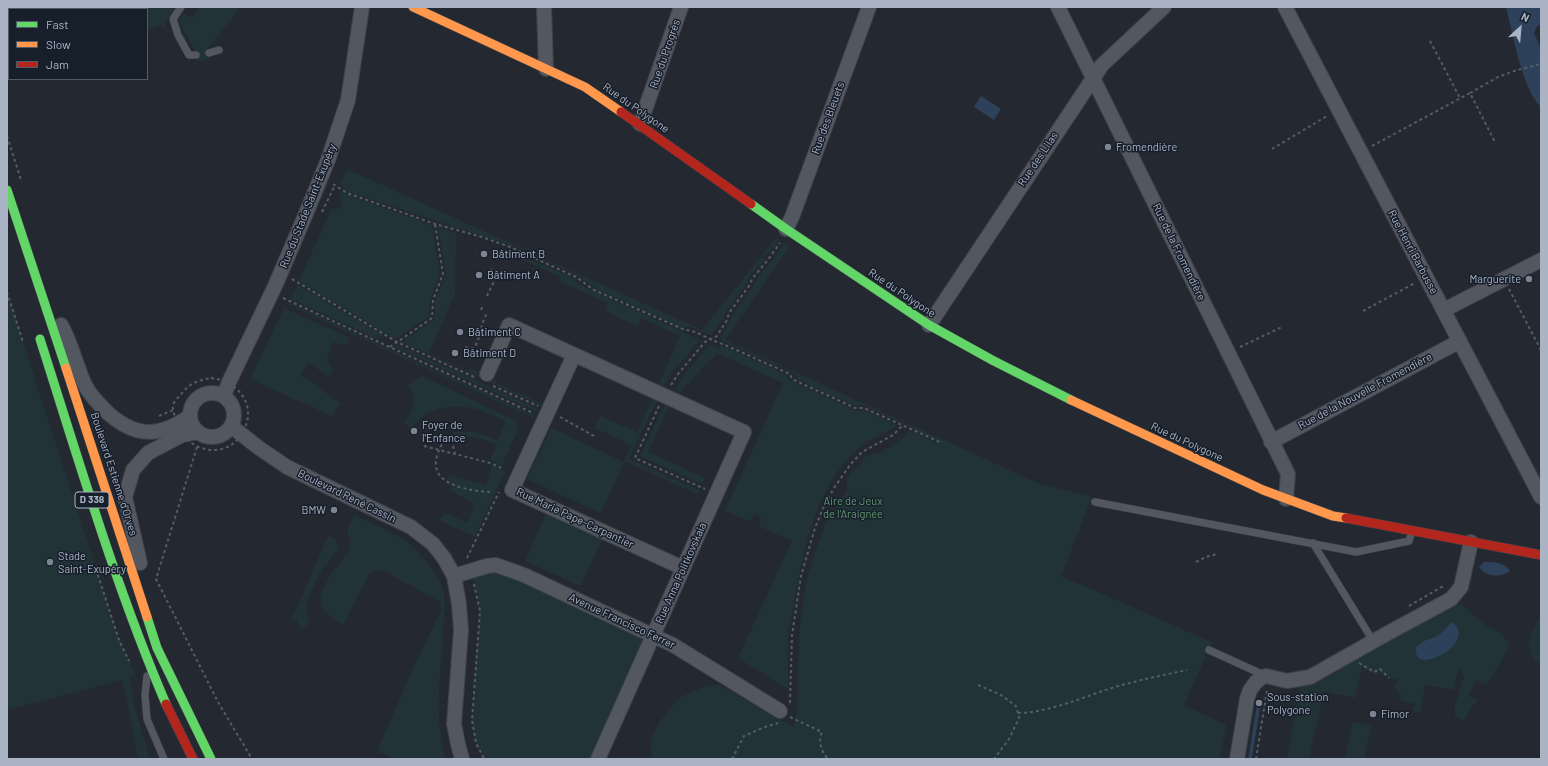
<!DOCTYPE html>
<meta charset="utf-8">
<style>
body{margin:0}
#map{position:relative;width:1548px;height:766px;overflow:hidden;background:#242931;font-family:Barlow,sans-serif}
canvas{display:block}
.frame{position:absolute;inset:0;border:8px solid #abb4c5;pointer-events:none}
.legend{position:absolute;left:8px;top:8px;width:140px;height:72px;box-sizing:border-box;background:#171f2b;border:1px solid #525b69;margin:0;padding:5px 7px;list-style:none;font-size:12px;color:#abb4c5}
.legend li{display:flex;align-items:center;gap:8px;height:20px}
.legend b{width:20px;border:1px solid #525b69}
.north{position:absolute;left:1500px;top:8px;width:40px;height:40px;-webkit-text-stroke:3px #171f2b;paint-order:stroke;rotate:26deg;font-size:11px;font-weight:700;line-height:16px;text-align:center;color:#abb4c5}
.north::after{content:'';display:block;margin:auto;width:14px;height:18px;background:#abb4c5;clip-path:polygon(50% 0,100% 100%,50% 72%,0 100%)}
</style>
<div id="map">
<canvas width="1548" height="766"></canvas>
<div class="frame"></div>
<ul class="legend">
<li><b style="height:5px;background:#63d668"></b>Fast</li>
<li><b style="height:5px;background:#ff974d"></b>Slow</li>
<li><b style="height:5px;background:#b3261e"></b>Jam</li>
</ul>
<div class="north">N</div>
</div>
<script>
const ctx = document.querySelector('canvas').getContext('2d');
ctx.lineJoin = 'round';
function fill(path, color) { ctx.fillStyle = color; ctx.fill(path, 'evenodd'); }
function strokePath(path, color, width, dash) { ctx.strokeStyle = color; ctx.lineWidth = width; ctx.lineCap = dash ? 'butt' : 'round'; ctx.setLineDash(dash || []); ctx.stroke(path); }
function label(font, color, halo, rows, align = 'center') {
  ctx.font = font + ' Barlow,sans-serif'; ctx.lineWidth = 3; ctx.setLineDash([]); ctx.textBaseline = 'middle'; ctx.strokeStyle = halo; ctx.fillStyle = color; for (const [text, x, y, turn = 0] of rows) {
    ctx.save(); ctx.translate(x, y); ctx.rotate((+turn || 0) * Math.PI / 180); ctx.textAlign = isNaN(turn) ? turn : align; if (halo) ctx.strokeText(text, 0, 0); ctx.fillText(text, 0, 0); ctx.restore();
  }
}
fill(new Path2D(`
 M7,7H29L30,9H9V78H7Z
 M80,7H172L174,8L165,24L166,29L160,25L147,30V9H78Z
 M200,7H241L208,48L209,59L197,61L196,52L178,20L183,14L192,18Z
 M347,169L702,330L776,238L779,239L770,253L768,252L763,257L766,259L751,274L746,285L726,311L723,319L711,335H709L687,326L685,329L598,290L577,275L515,247L346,191L341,183Z
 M340,192L432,225L440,274L430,300L429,317L395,339L299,281L331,210L342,208Z
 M438,227L456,233L455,294L429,353L469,371L470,368L478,372L477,375L487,379L489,377L497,381L496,383L543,404L542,406L402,342L434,320L435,301L446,274Z
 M784,243L789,247L725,340L1040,484L1092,497L1061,576L1212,642L1184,705L1226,725L1220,759H653C651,751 650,743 653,735C657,724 673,702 683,696C694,690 706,686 718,684L793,727L798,708V661L800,626L806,582L815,552L826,523L847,490V478L866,456L881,452L898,442L906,436L909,430L937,443L939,441L863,405L854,406L796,379L798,375L722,341L721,338L733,315L752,288L758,277L771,262Z
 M514,252L575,279L574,282L700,340L673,371L663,387L658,385L680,336L641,318L637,326L605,311L608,303L559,281L561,277L512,255Z
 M297,285L383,335L377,339L291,299Z
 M7,292L119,640L136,676L130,677L133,703L150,759H139C132,733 130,705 121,680L7,710Z
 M289,303L535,416L534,418L289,305Z
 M284,308L350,338L346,346L333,342L327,360L333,370L329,377L309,363L300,374L341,404L332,416L250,379Z
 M398,345L538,409L537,412L395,347Z
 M710,345L719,349L721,345L787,375V379L857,411L864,410L897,425C886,435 870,438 858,448C815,487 802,555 793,609C791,619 788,629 788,639C787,656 788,673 789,690L738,658L792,541L758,526L762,518L754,514L750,522L725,511L783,383L717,353L678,394V389L673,392L683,376Z
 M422,376L516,421L518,430L501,467L490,460L497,445C482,438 471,435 455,438L453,432C469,430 483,433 497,441L506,422C476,404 435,397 411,428L404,423C414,412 417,398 408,385Z
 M654,396L658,398L629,459L699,490L697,494L624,461L631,445L595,428L600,416L637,432Z
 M666,402L670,403L648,452L705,478L702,484L640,456Z
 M551,428L624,462L601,513L527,479Z
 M492,465L505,472L475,537L439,520L445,513L468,523L474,504L449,490L452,486L447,483L449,475L486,485Z
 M546,514L602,539L581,586L525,561Z
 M354,515C372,523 392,531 408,543C417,550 437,573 441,583C447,597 444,616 443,631C441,674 433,718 446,759H396L377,751L416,662L442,609L439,601L382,570H376L370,572L343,625C314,609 316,597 334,570C338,564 344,559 348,553C355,541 346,539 348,530C349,525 352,519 354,515Z
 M328,536L334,538L339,547L336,552L322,569L309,596L305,607L309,624L301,630L297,621L292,619Z
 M487,566L653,635L598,759H484L476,743L472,720L480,611L477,590L470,571Z
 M1454,603L1462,605L1488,627L1496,630L1509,642C1506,657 1494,672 1486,685L1477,680L1468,695L1477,700L1464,720L1455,716V705L1464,677L1461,669L1457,674L1453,690L1425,685L1420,713L1413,711L1415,704L1400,700L1401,695L1394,686L1399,679L1387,677L1381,672L1375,675L1362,667L1355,698L1324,691L1309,759H1287L1301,683L1321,679L1331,675L1406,628Z
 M1541,616V661L1535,662C1523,645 1532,631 1541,616Z
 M1353,722L1371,726L1364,759H1345Z`), '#213337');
fill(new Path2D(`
 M1506,7H1541V25L1537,26L1534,33L1541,49V107C1522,89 1513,34 1506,7Z
 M981,96L1001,109L994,120L974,107Z
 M1484,562C1495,562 1504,562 1510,571C1501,578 1486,577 1479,567Z
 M1452,622L1456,625L1459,633C1458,637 1457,642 1454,645C1446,655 1413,672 1416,647L1424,641L1438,636Z`), '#2e415b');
strokePath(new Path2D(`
 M1250,759L1258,709`), '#2e415b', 3.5);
const lane = new Path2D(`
 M181,7L173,19L178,35L189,55H196
 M209,53L219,50
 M1095,502L1356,552L1409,541L1412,531
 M1313,543L1373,641
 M1209,650L1266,676
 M147,676L145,695L147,719L164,759`);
const street = new Path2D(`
 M544,7L546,69
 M1058,7L1288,474L1286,499
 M1285,7L1541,497
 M640,124L681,7
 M786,229L792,217L869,7
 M1444,310L1541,260
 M61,325C72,344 76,366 85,385C90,396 101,406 109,414C137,438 160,437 190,416
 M929,325L1102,65L1164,7
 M574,355L512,490L683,568
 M487,374L509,325L744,432L598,759
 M190 415a22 22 0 1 1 44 0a22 22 0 1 1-44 0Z
 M224,396L229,382L275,286L305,216L328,160L348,100L362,7
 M231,426L259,448L287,467L411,527L433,544L444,558L454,576L459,604L461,630L454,724L458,744L462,759
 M1271,442L1460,341
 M140,563L125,497L133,470L148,453L182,435L198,432
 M454,576L487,566L496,565L524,575L673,645L780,711
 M1237,759L1247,699L1250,690L1256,682L1262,677L1266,676L1287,681L1310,677L1388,633L1451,599L1461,587L1471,542`);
const fast = new Path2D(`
 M7,190L66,368
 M751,204L786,229L929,325L992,360L1071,400
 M40,339C79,461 115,585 166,704
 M147,617L157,648L211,759`);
const slow = new Path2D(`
 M413,7L585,87L621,112
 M66,368L147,617
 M1071,400L1263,490L1333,516L1346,518`);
const jam = new Path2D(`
 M621,112L751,204
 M1346,518L1541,555
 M166,704L193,759`);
strokePath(lane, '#40434a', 8);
strokePath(street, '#40434a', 16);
strokePath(fast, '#40434a', 10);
strokePath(slow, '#40434a', 10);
strokePath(jam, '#40434a', 10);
strokePath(new Path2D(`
 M1430,41L1460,98
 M1470,93L1498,77L1517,70L1541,64
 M7,136L21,180
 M1372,146L1470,93L1495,142
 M1272,149L1327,116
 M333,184L347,193L435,224L482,237L510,247L576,277L594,290L685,330C697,330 710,341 723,344L790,374L792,379L855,408H864L942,443
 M322,212L335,185
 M292,279L397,342L474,377
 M1509,289L1541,350
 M7,292L23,342
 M487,296L497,275L496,272L489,269
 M283,298L533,413
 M481,310L483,305
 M1363,311L1415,283
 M390,347L432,318L433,300L443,274L435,224
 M465,347L471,349C479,345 479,334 482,325C483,321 485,317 487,313
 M1240,347L1282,327
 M211,378C240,381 259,408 241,435C223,462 183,450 176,420C175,415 172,411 173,405C174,401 179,397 182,393C190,383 199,380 211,378Z
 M671,385L678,374L705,342L717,336L727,320L729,313L749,286L752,279L767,261L780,243
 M493,386L538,406
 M659,406L635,458L705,489
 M159,416L173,410
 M560,417L594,436
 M424,446L455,454
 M197,447L156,579L218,702L252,759
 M490,492C470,491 428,485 437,456C440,446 442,442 451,437L455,454L490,463L501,468
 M467,558L499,492
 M1196,562L1206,557L1217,554
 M96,569L119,640L129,661
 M474,584L480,611L472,720L476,743L484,759
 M1409,606L1445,585
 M1359,663L1374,672L1380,669L1389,678
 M978,685L1001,695L1016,706L1019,718L1009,739L994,759
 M790,703L792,635L801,576L815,528L823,508L834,488L850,465L862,452L893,435L902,426
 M1018,713C1051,712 1083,697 1115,687C1139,680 1163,675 1187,670
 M790,717L822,732C818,742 821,751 828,759
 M732,759L744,736L765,727L778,723
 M1256,759L1267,690`), '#565c64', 2, [3, 3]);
strokePath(lane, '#525760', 7);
strokePath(street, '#525760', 14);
strokePath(fast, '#63d668', 9);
strokePath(slow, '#ff974d', 9);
strokePath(jam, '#b3261e', 9);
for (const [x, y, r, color] of [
 [1108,147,4,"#7c8391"],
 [484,254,4,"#7c8391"],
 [479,275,4,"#7c8391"],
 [1529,279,4,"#7c8391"],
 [460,332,4,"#7c8391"],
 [455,353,4,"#7c8391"],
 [414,431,4,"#7c8391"],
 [334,510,4,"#7c8391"],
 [50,562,4,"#7c8391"],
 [1259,703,4,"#7c8391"],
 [1373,714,4,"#7c8391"]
]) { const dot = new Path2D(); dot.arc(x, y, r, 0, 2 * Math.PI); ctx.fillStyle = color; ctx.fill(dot); strokePath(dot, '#171f2b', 1.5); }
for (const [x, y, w] of [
 [92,500,34]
]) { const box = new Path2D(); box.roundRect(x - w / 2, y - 8, w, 16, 3); ctx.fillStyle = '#171f2b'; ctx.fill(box); strokePath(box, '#abb4c5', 1); }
label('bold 10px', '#abb4c5', null, [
 ["D 338",92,500]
]);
label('11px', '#abb4c5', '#171f2b', [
 ["Rue du Progrès",665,54,-71],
 ["Rue du Polygone",636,108,35],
 ["Rue des Bleuets",828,118,-70],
 ["Rue des Lilas",1038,159,-56],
 ["Rue du Stade Saint-Exupéry",308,206,-68],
 ["Rue de la Fromendière",1179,252,64],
 ["Rue Henri Barbusse",1413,252,62],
 ["Rue du Polygone",902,293,34],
 ["Rue de la Nouvelle Fromendière",1365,391,-28],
 ["Rue du Polygone",1187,442,25],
 ["Boulevard Estienne d'Orves",114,474,72],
 ["Boulevard René Cassin",347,496,26],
 ["Rue Marie Pape-Carpantier",575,518,25],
 ["Rue Anna Politkovskaia",681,573,-66],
 ["Avenue Francisco Ferrer",622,621,25]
]);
label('11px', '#abb4c5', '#171f2b', [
 ["Fromendière",1116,147],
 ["Bâtiment B",492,254],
 ["Bâtiment A",487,275],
 ["Marguerite",1521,279,"right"],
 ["Bâtiment C",468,332],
 ["Bâtiment D",463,353],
 ["Foyer de",422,425],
 ["l'Enfance",422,438],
 ["BMW",326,510,"right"],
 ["Stade",58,556],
 ["Saint-Exupéry",58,569],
 ["Sous-station",1267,697],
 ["Polygone",1267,710],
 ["Fimor",1381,714]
], 'left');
label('11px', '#62966e', '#171f2b', [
 ["Aire de Jeux",853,501],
 ["de l'Araignée",853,514]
]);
</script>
